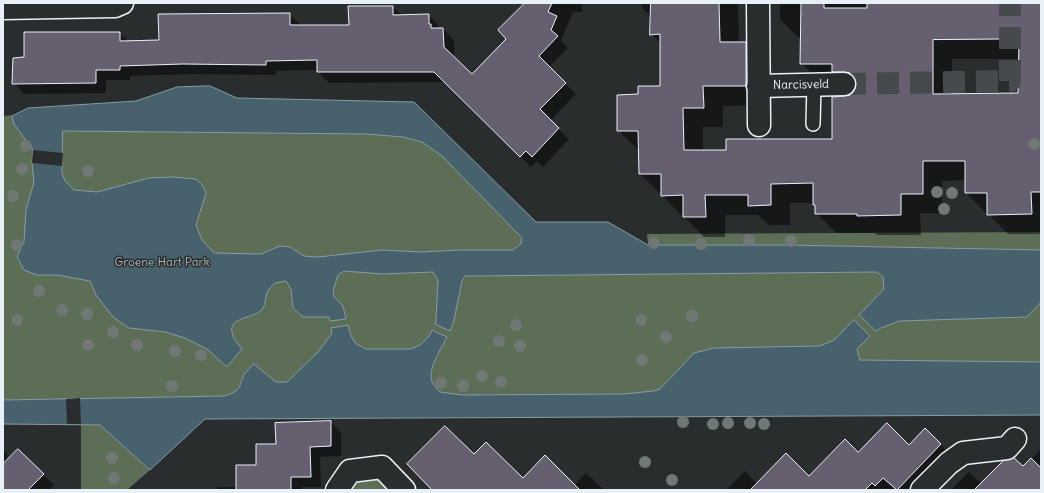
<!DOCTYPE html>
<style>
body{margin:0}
#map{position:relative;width:1044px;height:493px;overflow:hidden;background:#2a2d2e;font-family:Delius,sans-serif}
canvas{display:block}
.frame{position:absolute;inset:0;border:4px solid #e8f1f8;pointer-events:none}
</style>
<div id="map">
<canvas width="1044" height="493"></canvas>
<div class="frame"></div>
</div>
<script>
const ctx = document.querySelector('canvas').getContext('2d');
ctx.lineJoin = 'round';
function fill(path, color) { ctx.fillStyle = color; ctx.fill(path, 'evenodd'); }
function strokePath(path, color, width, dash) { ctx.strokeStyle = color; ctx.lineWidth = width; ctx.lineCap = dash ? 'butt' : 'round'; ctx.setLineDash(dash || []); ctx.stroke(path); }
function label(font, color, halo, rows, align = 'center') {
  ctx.font = font + ' Delius,sans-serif'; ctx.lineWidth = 3; ctx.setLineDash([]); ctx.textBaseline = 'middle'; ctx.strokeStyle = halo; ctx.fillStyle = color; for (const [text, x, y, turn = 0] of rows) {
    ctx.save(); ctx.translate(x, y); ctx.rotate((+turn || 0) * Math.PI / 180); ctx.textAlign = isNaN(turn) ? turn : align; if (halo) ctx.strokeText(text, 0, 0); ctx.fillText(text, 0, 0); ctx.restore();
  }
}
fill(new Path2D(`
 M412,112L558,257L1041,261V401L3,414V116L37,113Z
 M1041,232V250L786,245H648L647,234Z
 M81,424L100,425L150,470L127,490H81Z
 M382,476L394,490H344L355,478Z`), '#5d6e57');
const water = new Path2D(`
 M210,86L237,98L414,102L536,222H608L648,245H786L1041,250V302L1027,317L899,321L881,328L876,331L859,315L884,289L883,277L877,272L470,276H465L462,281L454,320L450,331L435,324L436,321L438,280L433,272L382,274L344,271L338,275L333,291L334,297L343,306L346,319L330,321L329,317H303L293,308L291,289L286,281L275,283C272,286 268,289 267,293C265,297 266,304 263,308C256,320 225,315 233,336C235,341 239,345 242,349L227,367L207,349L185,338L165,332L129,328L113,317L96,295L90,281L57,275H37L24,270L17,257L24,242L26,210L34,182L32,163L33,150L14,124L12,116L28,108L136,101L177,87ZM63,131L367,134L403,137L422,142L442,156L522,238L521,244L513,250H459L421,252L382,250L318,257L304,256L290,247L280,246L261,254L214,253L202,240L196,225L206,193L202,185L196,179L172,177L149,178L97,192L74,190L65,181L62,173Z
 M854,320L870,336L857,349L860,360L1041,362V415L205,419L150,470L100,425L3,424V400L224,396C247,389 236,384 247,371C249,368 252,366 254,364L276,382H287L319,351L332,333L331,328L348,325L351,336L356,344L366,349H411L420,345L429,336L432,330L447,337C441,349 427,370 432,382C434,386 438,390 440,392L462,395L624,394L653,391L660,389L694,353L714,348L820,346L834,340Z`);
fill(water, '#47626c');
strokePath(water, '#879ba4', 1);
fill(new Path2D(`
 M33,150L63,153L62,166L32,163Z
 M80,398L81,424H67L66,399Z`), '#2a2d2e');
fill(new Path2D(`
 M526,3H582V12H573L561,41L568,48L549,67L576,94L550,121L569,139L543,167L537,161L531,167L445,82L329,83L318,72V70L276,71V75L194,74L130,76V80H106V93L24,94L14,83L25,58L119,33L129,42L160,41L289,14L300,24V26H347L393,7L402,15H429L439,26V29H443L454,40V59L472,76L508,39Z
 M642,3H738L739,43H745L765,62V105L723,106V127H703V151H727L833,140L851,96L855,91H853L844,83H821L801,63L802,39H800L780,19V3H1041V234H1008L988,214V212L986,213L966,193V180L942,181V213H920L921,235H877L875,233H836L816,213V207L814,203H790V225H769L758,215H725V237H704L684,217V215H681L662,195V193H660L640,174V150H638L618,130L639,95L661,87V44L651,34V17L642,8ZM952,59H1019V94L952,95Z
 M331,422L341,433V456L320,457L321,487H301V490H217V487H237L277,445Z
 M925,430L951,455L917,490H897L894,488L892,490H726L745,471L757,484L809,477L858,453L909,446Z
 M3,449L7,454V461L18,450L54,485L49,490H5L3,488Z
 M1041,449V490H951L969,472L982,484L1023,468Z
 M474,456L523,479L574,486L586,473L604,490H433Z`), '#0007');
const building = new Path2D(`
 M525,3H552L548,12L557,16L551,30L558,36L539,56L566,83L540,109L559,128L532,157L526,151L520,157L434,72H317V60L266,61V65L183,64L120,66V70H96V83L12,84L13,58L24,57V32H120V41L159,40L158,14L290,13V25H349L348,6H393V15L429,14V24H431V28H443L444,47L472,74L506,39L498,30Z
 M651,3H719L720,42H746V86H703L704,108H683L684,150H726V139H832V97L844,96L850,95L855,90L856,83L854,77L850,73L844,72H832V64H800L801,3H824V8H867V3H1041V192H1031L1032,214L987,215V193H965V161H923V194H901V215L857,216V214H815V205H813V183L771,184V205L748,206V195H705L706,217H683V195L661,196V174H639L638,131H617V95L638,94V86H660V34L650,35ZM1017,39L1019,40L1018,93L933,94V40Z
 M331,421V446L310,447L311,477H291V490H236V465H256V444H276L275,423Z
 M887,423L909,445L925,428L941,444L897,490L883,478L875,486L872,483L865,490H750L786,453L809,476L845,439L858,452Z
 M445,426L474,454L486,442L523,478L545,455L580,490H432L407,464Z
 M18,449L44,474L28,490H3V464Z
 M1014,458L1023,466L1031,458L1041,468V490H974L1003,461Z`);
fill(building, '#665f70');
strokePath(building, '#e8f1f8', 1);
strokePath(new Path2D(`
 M844,84L1010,81V3`), '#464a4c', 22, [22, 11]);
const service = new Path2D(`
 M813,124L814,85`);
const minor = new Path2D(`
 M758,3L759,125
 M3,8L115,6L122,3
 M758,86L844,84
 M337,490L350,471L382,467L404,490
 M922,490L949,463L963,453L1007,448L1015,439`);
strokePath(service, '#e8f1f8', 16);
strokePath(minor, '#e8f1f8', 25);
strokePath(service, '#2a2d2e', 13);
strokePath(minor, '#2a2d2e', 22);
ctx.fillStyle = '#707876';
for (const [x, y] of [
 [1034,144],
 [26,146],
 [22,169],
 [88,171],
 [937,192],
 [952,193],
 [13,196],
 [944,209],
 [749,240],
 [791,241],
 [654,243],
 [701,244],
 [17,245],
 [39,291],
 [62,310],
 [87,314],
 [692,316],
 [17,320],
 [641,320],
 [516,325],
 [113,332],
 [666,337],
 [499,341],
 [88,345],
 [137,345],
 [520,346],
 [175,351],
 [201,355],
 [642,360],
 [482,376],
 [501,382],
 [441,383],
 [172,386],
 [463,386],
 [683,422],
 [728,423],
 [750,423],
 [713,424],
 [764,424],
 [112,458],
 [645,462],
 [114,478],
 [672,480]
]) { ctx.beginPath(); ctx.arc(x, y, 6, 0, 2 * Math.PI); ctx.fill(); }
label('12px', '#e8f1f8', '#2a2d2e', [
 ["Narcisveld",801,85,-1]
]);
label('12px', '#a9b6b0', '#2a2d2e', [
 ["Groene Hart Park",162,263]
]);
</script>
